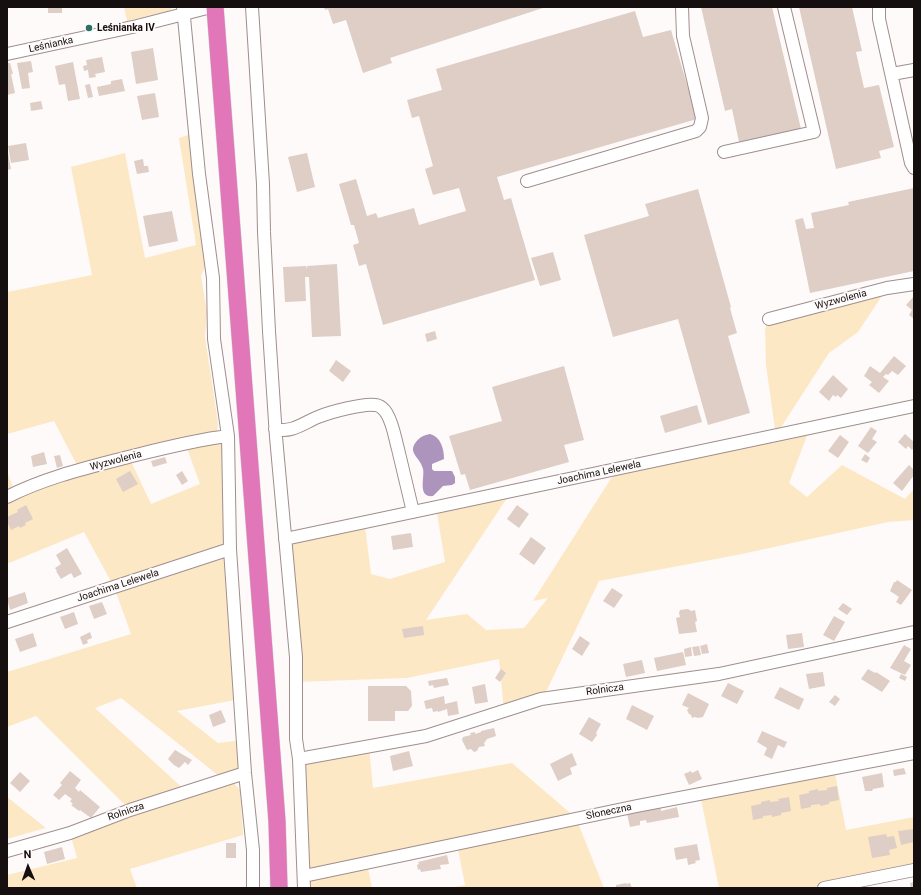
<!DOCTYPE html>
<meta charset="utf-8">
<style>
body{margin:0}
#map{position:relative;width:921px;height:895px;overflow:hidden;background:#fefafa;font-family:Roboto,sans-serif}
canvas{display:block}
.frame{position:absolute;inset:0;border:8px solid #160f10;pointer-events:none}
.north{position:absolute;left:8px;top:847px;width:40px;height:40px;-webkit-text-stroke:3px #fefafa;paint-order:stroke;rotate:358deg;font-size:11px;font-weight:700;line-height:16px;text-align:center;color:#160f10}
.north::after{content:'';display:block;margin:auto;width:14px;height:18px;background:#160f10;clip-path:polygon(50% 0,100% 100%,50% 72%,0 100%)}
</style>
<div id="map">
<canvas width="921" height="895"></canvas>
<div class="frame"></div>
<div class="north">N</div>
</div>
<script>
const ctx = document.querySelector('canvas').getContext('2d');
ctx.lineJoin = 'round';
function fill(path, color) { ctx.fillStyle = color; ctx.fill(path, 'evenodd'); }
function strokePath(path, color, width, dash) { ctx.strokeStyle = color; ctx.lineWidth = width; ctx.lineCap = dash ? 'butt' : 'round'; ctx.setLineDash(dash || []); ctx.stroke(path); }
function label(font, color, halo, rows, align = 'center') {
  ctx.font = font + ' Roboto,sans-serif'; ctx.lineWidth = 4; ctx.setLineDash([]); ctx.textBaseline = 'middle'; ctx.strokeStyle = halo; ctx.fillStyle = color; for (const [text, x, y, turn = 0] of rows) {
    ctx.save(); ctx.translate(x, y); ctx.rotate((+turn || 0) * Math.PI / 180); ctx.textAlign = isNaN(turn) ? turn : align; if (halo) ctx.strokeText(text, 0, 0); ctx.fillText(text, 0, 0); ctx.restore();
  }
}
fill(new Path2D(`
 M124,7H172L171,10L127,21Z
 M191,134L208,261L201,276L207,312L205,337L218,423L217,434L228,436L240,699L177,711L218,743L243,740L245,773L232,781L240,790L243,835L130,869L137,888H7V875L77,858L70,833L130,810L36,716L7,727V672L131,634L114,587L84,532L9,563L7,560V471L15,493L80,471L54,421L7,434V292L92,275L71,167L125,153L145,258L196,245L179,138ZM185,443L200,484L151,504L129,457ZM121,698L224,780L187,792L95,708Z
 M887,288L858,332L829,353L776,435L810,428L789,483L807,497L842,465L905,499L914,489V520L888,522L742,554L599,581L544,696L504,711L499,659L407,678L296,682L290,545L294,542L365,526L371,574L390,579L445,562L436,507L511,492L426,620L467,614L486,630L524,628L548,598L533,601L617,469L776,436L766,365L765,329L769,319Z
 M369,747L373,788L512,763L576,818L604,888H451L465,885L457,844L367,863L372,888H304L299,759Z
 M834,768L846,830L914,817V870L824,888H719L700,794Z
 M7,797L46,828L7,839Z`), '#fce8c4');
fill(new Path2D(`
 M430,434C441,437 444,449 444,459L432,464V469L434,471H452L455,477V483L452,485L443,486L433,496C417,498 425,477 423,469C421,458 407,453 416,442C420,437 424,435 430,434Z`), '#ac94bd');
fill(new Path2D(`
 M48,7H62V13H48Z
 M324,7H546L390,58L392,63L363,73L346,20L333,24L328,9L325,10Z
 M701,7H772L801,129L739,142L732,109L725,111Z
 M799,7H852L862,51L856,52L864,88L879,85L894,147L879,151L881,158L836,169Z
 M635,11L643,37L671,30L697,119L497,177L504,200L511,198L535,280L383,325L366,264L359,266L353,245L359,243L354,225H351L339,184L356,179L367,216L376,213L378,218L414,208L419,225L466,211L459,188L433,195L425,169L433,166L419,116L412,118L407,100L442,90L436,69Z
 M153,48L158,80L136,84L131,52Z
 M102,57L105,72L95,74L96,77L89,78L88,70L84,71L83,66L87,65L86,60Z
 M31,61L33,72L28,73L30,88L22,89L17,63Z
 M73,62L80,99L68,101L65,84L59,85L55,66Z
 M7,63H10L13,74H11L15,93L7,95Z
 M122,79L125,91L99,96L97,87L111,84V81Z
 M90,84L93,97L88,98L85,85Z
 M155,93L159,117L142,120L137,96Z
 M41,101L43,109L31,111L30,103Z
 M26,143L29,160L11,163L8,146Z
 M7,147L11,169L7,170Z
 M307,153L315,187L297,192L288,157Z
 M143,159L144,166H148L149,172L137,174L134,161Z
 M914,188V271L810,293L795,220L803,218L806,229L814,228L811,213L849,205L848,202Z
 M698,189L731,307L730,308L737,333L728,336L750,413L708,425L678,319L613,337L584,235L649,216L645,204Z
 M172,211L178,241L149,247L143,216Z
 M553,252L561,280L540,286L531,258Z
 M337,264L341,336L312,337L309,277H305L306,301L285,302L283,267L306,266L307,269V266Z
 M914,296V319L909,315L912,310L906,305Z
 M435,331L437,339L427,342L425,334Z
 M894,356L906,366L898,375L892,371L888,375L886,374L883,377L889,381L879,393L869,385L872,382L864,376L870,366L880,373Z
 M336,360L351,371L343,382L329,371Z
 M564,366L584,440L564,445L569,462L470,490L465,474L461,475L449,436L502,421L492,387Z
 M833,375L848,389L841,398L837,395L836,397L833,395L829,401L819,392Z
 M697,405L702,422L665,433L660,416Z
 M871,427L877,431L872,439L877,442L868,453L858,446Z
 M905,434L914,442V447L912,450L908,446L906,449L898,442Z
 M840,435L849,442L838,458L828,451Z
 M44,452L47,464L33,467L31,456Z
 M865,454L870,458L867,463L861,460Z
 M60,455L63,466L57,468L54,456Z
 M165,457L167,463L153,467L151,461Z
 M909,465L914,470V475L902,491L893,483Z
 M130,471L138,484L123,492L116,479Z
 M182,471L188,481L182,485L176,475Z
 M26,505L33,519L25,523L26,525L20,528L19,526L11,530L7,522V517L18,512L17,510Z
 M517,505L529,514L519,528L507,519Z
 M411,533L413,547L393,550L391,536Z
 M531,537L546,548L534,565L519,554Z
 M67,548L82,574L74,578L71,573L61,579L56,571H57L55,568L61,564L56,555Z
 M897,580L912,590L901,605L896,602L899,597L890,591L894,582H896Z
 M612,588L623,595L614,608L603,601Z
 M25,592L28,603L10,610L7,598Z
 M102,602L107,614L94,619L89,606Z
 M843,603L852,609L847,615L838,609Z
 M688,609L691,611L695,610L697,621L695,622L697,632L679,634L676,618L680,617L679,613L680,610Z
 M74,612L78,624L65,629L60,617Z
 M834,616L845,622L834,641L823,635Z
 M423,626L424,635L404,638L402,629Z
 M90,632L92,638L87,640L88,643L83,645L80,637Z
 M33,633L37,646L20,652L15,639Z
 M802,633L804,647L788,649L786,635Z
 M580,636L590,643L582,656L572,649Z
 M707,644L709,653L702,654L700,646Z
 M904,645L911,649L904,661L911,665L905,675L890,668Z
 M699,646L701,655L694,656L692,647Z
 M691,647L692,656L685,657L684,649Z
 M683,652L686,665L657,671L654,658Z
 M642,660L645,673L626,677L623,664Z
 M501,669L506,673L500,682L495,678Z
 M868,669L875,673L876,672L890,681L882,692L861,679Z
 M823,672L825,686L809,689L806,674Z
 M901,674L907,677L905,681L899,678Z
 M447,678L449,685L434,688L433,685L429,686L428,681Z
 M728,683L744,691L737,704L721,696Z
 M485,684L488,702L475,704L472,687Z
 M368,686H406L411,691L412,706L408,711H395V721H368Z
 M780,687L804,699L799,710L774,698Z
 M688,693L709,704L703,717L698,718L695,717L692,718L691,715L689,714L687,710L689,708L682,705Z
 M835,695L840,699L835,706L829,702Z
 M444,696L445,704L457,701L459,714L448,716L447,709L438,712V711L433,712L432,708L426,709L424,701Z
 M632,705L654,716L647,730L626,719Z
 M221,710L226,722L213,727L209,715Z
 M589,717L601,724L596,733L597,735L592,742L579,734Z
 M494,728L496,736L487,739L485,742L484,743L485,746L479,747L477,751L474,752L471,749L467,750L462,740L463,737L471,735L470,733L475,732V734L481,732V731Z
 M762,731L787,742L784,748L778,745L772,759L764,755L767,748L757,742Z
 M175,750L192,760L188,765L185,762L179,768L174,765L168,759Z
 M409,751L413,766L393,771L390,756Z
 M572,753L577,765L570,768L572,774L558,781L550,764Z
 M904,768L906,774L894,776L893,770Z
 M698,770L702,779L689,785L684,774L691,771L692,773Z
 M70,771L81,780L75,788L79,792L80,790L100,807L91,818L80,810L79,811L71,805L73,804L70,801L72,799L65,794L59,800L53,795L62,785L60,783Z
 M20,772L30,781L20,792L10,783Z
 M882,773L884,787L873,789L872,791H865L862,777Z
 M837,786L839,800L829,802V804L820,806V804L811,805V807L801,809L799,795L809,793V791L818,789V791L827,790V788Z
 M789,797L791,811L781,813V815L772,817V815L763,816V818L753,820L751,806L761,804V802L770,800V802L779,801L778,799Z
 M655,807L656,809L661,808V811L677,807L679,817L647,823L646,820L640,821V825L630,827L627,814L645,811V809Z
 M914,829V842L901,845L898,831Z
 M886,834L887,837L894,836L897,848L889,850L890,855L872,858L868,837Z
 M226,843H236V858H226Z
 M697,844L700,860L695,861L696,863L688,865L687,858L676,860L674,848Z
 M62,847L65,859L47,864L44,852Z
 M447,855L449,864L440,865L441,869L421,872L420,869L418,870L417,865L419,864L418,862Z
 M914,882V888H911L910,883Z
 M626,883V884L630,883L632,888H613L616,887V885Z`), '#decec5');
const minor = new Path2D(`
 M183,7L199,174L213,278L214,339L228,436L230,549L245,773L253,850V888
 M252,7L263,184L264,232L269,331L276,437L296,657V739L299,759L304,888
 M879,7V19L911,163L914,168
 M7,54L137,26L211,7
 M892,74L914,70
 M724,152L814,132L784,7
 M527,181L696,131L700,127L702,118L683,36L682,7
 M769,319L887,288L914,284
 M275,429C293,433 303,423 318,417C330,412 364,403 375,405C380,405 385,410 387,414C393,424 395,438 398,449C403,470 408,491 413,512
 M7,497C46,477 90,467 132,456C164,448 195,440 228,436
 M285,539L914,406
 M7,622L230,549
 M299,759L426,736L541,699L719,674L914,632
 M7,851L70,833L130,810L245,773
 M304,876L637,806L914,753
 M824,888L914,870`);
const highway = new Path2D(`
 M215,7L277,821L279,888`);
strokePath(minor, '#a08e8e', 14);
strokePath(highway, '#d5d4d4', 18);
strokePath(minor, '#fff', 12);
strokePath(highway, '#e176b8', 17);
for (const [x, y, r, color] of [
 [89,28,4,"#297065"]
]) { const dot = new Path2D(); dot.arc(x, y, r, 0, 2 * Math.PI); ctx.fillStyle = color; ctx.fill(dot); strokePath(dot, '#fefafa', 1.5); }
label('bold 10px', '#160f10', '#fefafa', [
 ["Leśnianka IV",97,28]
], 'left');
label('10px', '#160f10', '#fefafa', [
 ["Leśnianka",51,45,-12],
 ["Wyzwolenia",841,300,-15],
 ["Wyzwolenia",116,461,-15],
 ["Joachima Lelewela",599,473,-12],
 ["Joachima Lelewela",118,586,-18],
 ["Rolnicza",605,690,-8],
 ["Rolnicza",126,812,-19],
 ["Słoneczna",609,812,-12]
]);
</script>
